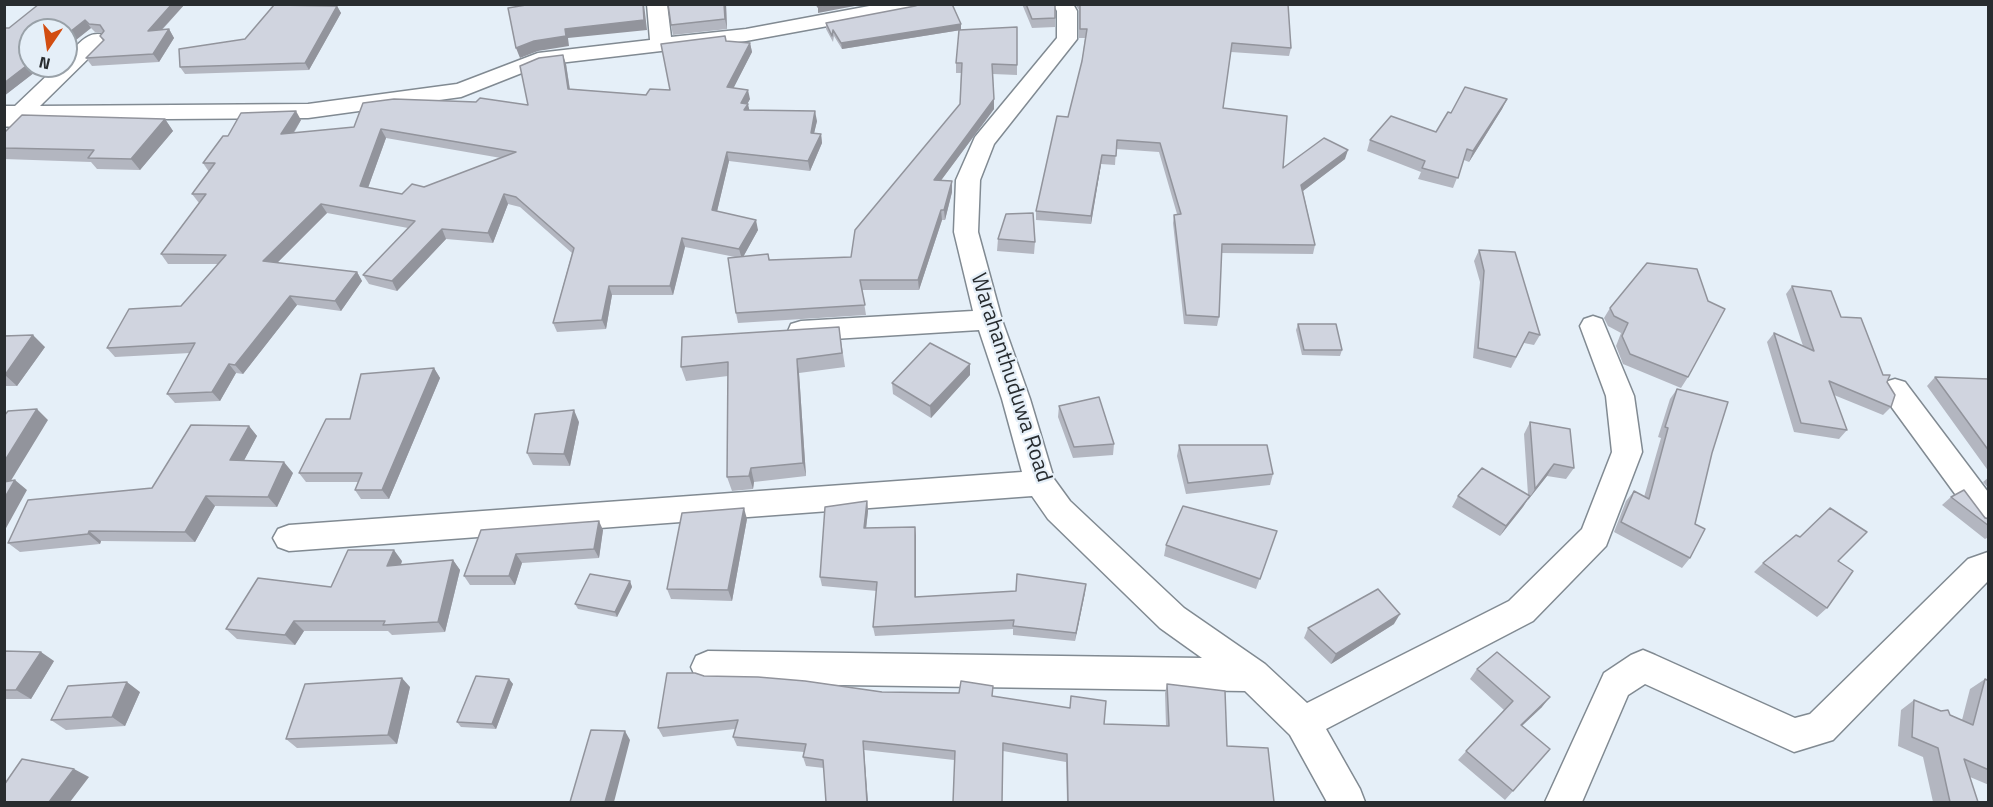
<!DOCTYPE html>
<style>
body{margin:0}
#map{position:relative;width:1993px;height:807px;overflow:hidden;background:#e5eff8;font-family:"Titillium Web",sans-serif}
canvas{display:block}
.frame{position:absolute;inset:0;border:6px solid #282c2f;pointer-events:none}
.north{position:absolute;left:18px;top:18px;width:60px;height:60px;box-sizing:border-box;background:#e5eff8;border:2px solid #99a1a8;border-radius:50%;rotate:193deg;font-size:16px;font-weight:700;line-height:24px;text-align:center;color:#282c2f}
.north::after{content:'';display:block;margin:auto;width:21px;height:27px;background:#d24d11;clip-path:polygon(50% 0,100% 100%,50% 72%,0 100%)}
</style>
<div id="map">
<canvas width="1993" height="807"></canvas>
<div class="frame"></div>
<div class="north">N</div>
</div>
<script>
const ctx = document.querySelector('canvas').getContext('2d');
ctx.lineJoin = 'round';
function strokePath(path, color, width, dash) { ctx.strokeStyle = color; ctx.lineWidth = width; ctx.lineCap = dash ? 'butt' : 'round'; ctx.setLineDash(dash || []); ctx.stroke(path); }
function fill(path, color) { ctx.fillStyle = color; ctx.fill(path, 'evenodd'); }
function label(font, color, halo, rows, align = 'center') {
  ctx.font = font + ' "Titillium Web",sans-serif'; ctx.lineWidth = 4.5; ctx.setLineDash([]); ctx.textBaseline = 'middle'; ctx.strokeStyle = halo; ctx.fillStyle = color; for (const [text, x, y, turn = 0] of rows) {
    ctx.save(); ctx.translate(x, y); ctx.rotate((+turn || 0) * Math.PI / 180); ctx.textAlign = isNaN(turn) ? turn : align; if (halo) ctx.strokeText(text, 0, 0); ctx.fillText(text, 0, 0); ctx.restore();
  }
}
const minor = new Path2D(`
 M647,4H667L671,37L746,29L880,4H925L922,8L915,10L746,41L542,65L461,97L308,118L26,120C19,127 14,128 4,126V106H15L57,66H66V57C77,46 87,30 104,35L107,39L104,43L40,106L308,104L457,84L538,53L650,40Z
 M1053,4H1073L1077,11V39L994,144L980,180L978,232L1002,320L1030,399L1054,479L1070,501L1184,608L1265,664L1307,703L1509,601L1582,529L1612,452L1606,396L1580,326L1584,319L1593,316L1602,319L1634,396L1642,452L1606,546L1533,621L1326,729L1360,789L1365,802H1327L1290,735L1245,691L708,683L696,678L691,667L696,656L708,651L1202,658L1160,628L1048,519L1032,496L289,551L278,547L273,538L278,529L289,525L1022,472L1002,399L979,330L801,341L791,338L788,331L791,324L801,321L973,311L954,232L956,180L975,137L1057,38V11Z
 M1895,379L1905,382L1988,492V528L1977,524L1885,398L1881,390L1885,382Z
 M1988,552V581L1833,740L1794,752L1645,684L1628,695L1582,802H1545L1604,673L1631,655L1643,650L1655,655L1795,718L1810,714L1968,559Z`);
strokePath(minor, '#818a92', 3);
fill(minor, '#fff');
fill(new Path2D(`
 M39,4H185L162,30L169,29L174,38L159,62L92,66L86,58L103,41L100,36L102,33L95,32L91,28L4,96V28H9Z
 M726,4L727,29L673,35L671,25Z
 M1022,4H1055V27L1032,28Z
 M1075,4H1288L1291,48L1289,56L1231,52L1223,108L1283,168L1345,159L1303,191L1315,245L1313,254L1221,253L1219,317L1217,326L1184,324L1173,223L1174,215L1177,214L1159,152L1116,149L1115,165L1101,164L1091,224L1036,220V211L1068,117L1082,61L1085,38H1079V10Z
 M337,6L341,13L309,70L185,74L180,67Z
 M915,6L961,24V30L842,49L834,36L833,42L826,29V23Z
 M727,42L750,43L752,52L733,88L750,99L747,104L750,111L817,121L814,133L821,134L822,143L810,171L729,161L717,211L758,230L743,257L768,254L770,260L851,257L960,104L961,73H956V63L1017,65V75L993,74L994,109L941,180L952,192L945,220H942L919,290H862L866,315L738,323L736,313L735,257L685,247L673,295H612L606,329L557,332L553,323L572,253L520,207L508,204L493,243L446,239L397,291L369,284L363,275L408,228L327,213L277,263L357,272L362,281L341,311L297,305L243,374L236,373L220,401L175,403L167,394L190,353L115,357L107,348L181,306L218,264H168L161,254L199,203L192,194L209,172L203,163L228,136L301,120L294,133L354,127L528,105L566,64L570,89L646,95L670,90ZM386,138L501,158L424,187L402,194L368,188Z
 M1507,99L1502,109L1469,162L1464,160L1453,188L1418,179L1421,172L1367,151L1370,140L1436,132L1451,113Z
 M165,119L173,131L140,170L97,169L91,162L4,159V133Z
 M998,239L1035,242L1034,254L997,251Z
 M1479,250L1540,335L1534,345L1524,343L1511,368L1473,358L1480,282L1474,261Z
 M1792,286L1841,317L1887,382L1891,407L1883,415L1834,395L1847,430L1839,439L1794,432L1767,342L1774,333L1803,346L1786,294Z
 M1610,308L1688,377L1681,388L1623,364L1616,346L1621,333L1608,326L1604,318Z
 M1298,324L1342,350L1340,356L1302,355L1296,330Z
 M839,327L845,367L799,373L806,476L754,482L753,489L732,491L727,477L728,376L686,381L681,367Z
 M4,336L45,347L17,386H4Z
 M434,368L440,378L389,499H361L355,490L358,482H306L299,473L350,419Z
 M970,375L931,418L893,394L892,383Z
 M1935,377L1989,379V472L1927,386Z
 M1677,389L1712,453L1695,524L1690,558L1682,568L1614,532L1626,501L1634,491L1644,497L1661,438L1658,437L1670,399Z
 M1059,406L1114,444L1113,455L1073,458L1058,417Z
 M579,422L570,466L533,465L527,453Z
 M1530,422L1574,468L1566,479L1547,476L1528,500V498L1500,536L1452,507L1458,496L1528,495L1524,434Z
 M249,426L257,436L244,460L293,473L277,507L215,506L195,542L101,541L100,544L20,552L8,543L152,488Z
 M1179,445L1273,474L1270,485L1186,494L1177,456Z
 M1989,477V489L1983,482Z
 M1951,497L1989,519V537L1985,539L1942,505Z
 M867,501L868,511L866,528L916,536V597L1016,591L1086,584L1075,641L1013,635V629L875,636L873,627L877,591L822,586L820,577Z
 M747,519L732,601L671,599L667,589Z
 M481,530H603L599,558L522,563L515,585H470L464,576Z
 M1277,531L1256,589L1164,556L1166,545Z
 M453,560L460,570L445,632L392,635L388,631H304L295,645L237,639L226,629L331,587L402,561L401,565Z
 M1838,561L1827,608L1817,617L1754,572L1763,563Z
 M630,581L632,587L617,617L578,609L575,604Z
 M1394,624L1331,664L1304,638L1308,628Z
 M4,651L54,661L31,699H4Z
 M1477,669L1542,707L1522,726L1513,791L1505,800L1458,760L1504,710L1470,679Z
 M704,676L882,692L993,696L1104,724L1166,726L1165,693L1167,684L1227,746L1274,802H1067L1066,762L1003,751L954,760L864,750L824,768L806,766L803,757L804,752L737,746L733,737L735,729L663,737L658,728Z
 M509,679L513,684L496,729L461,727L457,722Z
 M1985,679L1989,681V785L1970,777L1978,802H1933L1923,757L1898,746L1901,710L1914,700L1962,720L1970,689Z
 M410,687L397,744L297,748L286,739Z
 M140,692L125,726L66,730L51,720Z`), '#b3b6c0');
fill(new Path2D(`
 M172,4H185L153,39L148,31Z
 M644,4L647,30L568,38L569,46L538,51L520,58L516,48L565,29Z
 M724,4H726L727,29L725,19Z
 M833,4H865L818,13V7Z
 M337,6L341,13L309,70L305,63Z
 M85,20L91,28L66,48V35Z
 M961,24V30L842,49L841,43Z
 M169,29L174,38L159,62L153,54Z
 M750,43L752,52L729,97L727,87Z
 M563,55L566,64L571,98L568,89Z
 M30,63V66H43L4,96V83Z
 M748,90L750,99L743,112L741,103Z
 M994,99V109L934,190V180Z
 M1507,99L1502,109L1469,162L1473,151Z
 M748,104L750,113L744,110Z
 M296,111L301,120L287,143L281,134Z
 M815,111L817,121L812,142L811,133Z
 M165,119L173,131L140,170L131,159Z
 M381,129L386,138L365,196L360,186Z
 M821,134L822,143L810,171L808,161Z
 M1348,150L1345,159L1299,194L1301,185Z
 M727,152L729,161L715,220L712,210Z
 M1102,155L1101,164L1091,224V216Z
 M952,181V192L945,220L944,210Z
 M504,194L508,204L493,243L488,233Z
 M321,204L327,213L269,271L263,261Z
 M941,210L942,220L919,290L918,280Z
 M756,220L758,230L742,259L739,249Z
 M442,229L446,239L397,291L392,281Z
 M682,238L685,247L673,295L670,286Z
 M357,272L362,281L341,311L335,301Z
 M609,286L612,295L606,329L602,320Z
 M290,296L297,305L243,374L235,365Z
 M33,335L45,347L17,386L5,375Z
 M797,359L799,373L806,476L803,463Z
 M229,364L236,373L220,401L212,392Z
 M970,364V375L931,418L930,406Z
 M434,368L440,378L389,499L382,490Z
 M37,409L48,420L4,492V462Z
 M574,410L579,422L570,466L564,454Z
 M249,426L257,436L239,470L230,460Z
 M284,462L293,473L277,507L268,497Z
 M1554,464L1547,476L1528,500L1535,489Z
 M751,468L754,482L753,489L749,476Z
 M15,480L27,490L5,530L4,529V499Z
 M206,496L215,506L195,542L185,532Z
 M1530,496L1523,507L1500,536L1506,526Z
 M867,501L868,511L865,538L864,528Z
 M744,508L747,519L732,601L728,590Z
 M599,521L603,530L599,558L594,549Z
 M915,527L916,536V606L915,597Z
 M89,531L101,541L100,544L88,534Z
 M394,550L402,561L396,576L387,566Z
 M516,554L522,563L515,585L509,576Z
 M453,560L460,570L445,632L438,622Z
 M630,581L632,587L617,617L615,612Z
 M1086,584L1085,593L1075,641L1076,633Z
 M1400,614L1394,624L1331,664L1336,654Z
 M294,621L304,631L295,645L285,635Z
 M41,652L54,661L31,699L16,690Z
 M402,678L410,687L397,744L388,735Z
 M509,679L513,684L496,729L492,724Z
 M127,682L140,692L125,726L112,717Z
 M1550,697L1542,707L1513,734L1521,725Z
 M625,731L630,740L614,802H605Z
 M863,741L864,750L868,802H867Z
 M74,769L89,777L70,802H49Z`), '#92949c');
const building = new Path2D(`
 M39,4H172L148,31L169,29L153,54L86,58L104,40L100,36L104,31L100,25L89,24L85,20L66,35V30H30V63L4,83V28H9Z
 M532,4H643L644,20L565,29L566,36L534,41L516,48L508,8Z
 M668,4H724L725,19L671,25Z
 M816,4H833L818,7Z
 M921,4H952L961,24L841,43L833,30L832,36L826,23L915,6Z
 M1026,4H1055V18L1032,19Z
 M1080,4H1288L1291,48L1232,43L1223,108L1287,116L1283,168L1324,138L1348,150L1301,185L1315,245L1222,244L1219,317L1186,315L1174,215L1181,214L1160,143L1117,140L1116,156L1102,155L1091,216L1036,211L1057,116L1068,117L1082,61L1087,29H1080Z
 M274,5L337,6L305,63L180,67L179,49L245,39Z
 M1017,27V65L992,64L994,99L934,180L952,181L944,210H941L918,280H860L865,305L736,313L728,258L768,254L769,260L851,257L855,230L960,104L962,63H956L959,30Z
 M725,36L726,41L750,43L727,87L748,90L741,103L748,104L744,110L815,111L811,133L821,134L808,161L727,152L712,210L756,220L739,249L682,238L670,286H609L602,320L553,323L574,248L516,197L504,194L488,233L442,229L392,281L363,275L415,221L321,204L263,261L357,272L335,301L290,296L235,365L229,364L212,392L167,394L195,343L107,348L129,309L181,306L226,255L161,254L206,194H192L215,163H203L223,136H228L241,113L296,111L281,134L354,127L363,103L394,99L476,102L480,98L528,105L520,66L539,58L563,55L568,89L646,95L650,89L670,90L661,44ZM381,129L516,152L424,187L412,184L402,194L360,186Z
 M1465,87L1507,99L1473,151L1467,149L1458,178L1422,168L1425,161L1370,140L1391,116L1436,132L1448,112L1451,113Z
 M22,115L165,119L131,159L88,158L94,150L4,148V133Z
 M1033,213L1035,242L998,239L1006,214Z
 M1479,250L1515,252L1540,335L1529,332L1516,357L1478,348L1484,271Z
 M1647,263L1697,269L1708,301L1725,309L1688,377L1630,354L1622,336L1628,323L1614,316L1610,308Z
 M1792,286L1831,291L1841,317L1861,318L1883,375H1890L1887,382L1895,395L1891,407L1829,381L1847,430L1801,423L1774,333L1814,351Z
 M1298,324H1336L1342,350H1304Z
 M839,327L842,353L797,359L803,463L751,468L749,476L727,477L728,362L681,367L682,337Z
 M33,335L5,375H4V336Z
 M930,343L970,364L930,406L892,383Z
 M434,368L382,490H355L362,473H299L326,419H350L361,374Z
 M1935,377L1989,379V451Z
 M1677,389L1728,402L1712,453L1695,524L1705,529L1690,558L1621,522L1634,491L1649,499L1668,428L1665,427Z
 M1099,397L1114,444L1074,447L1059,406Z
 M37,409L4,462V416L8,411Z
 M574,410L564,454L527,453L535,414Z
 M1530,422L1570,429L1574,468L1554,464L1535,489Z
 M191,425L249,426L230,460L284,462L268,497L206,496L185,532L89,531L88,534L8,543L28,500L152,488Z
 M1179,445H1267L1273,474L1188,483Z
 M1482,468L1530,496L1506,526L1458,496Z
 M15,480L4,499V482Z
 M1964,490L1985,518L1989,519V526L1951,497Z
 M867,501L864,528L915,527V597L1016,591L1017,574L1086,584L1076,633L1013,626L1014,620L873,627L877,582L820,577L825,507Z
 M1183,506L1277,531L1260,579L1166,545Z
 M744,508L728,590L667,589L682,513Z
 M1830,508L1867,532L1838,561L1853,571L1827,608L1763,563L1796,535L1800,537Z
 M599,521L594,549L516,554L509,576H464L481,530Z
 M348,550H394L387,566L453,560L438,622L383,625L385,621H294L285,635L226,629L258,578L331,587Z
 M590,574L630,581L615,612L575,604Z
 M1378,589L1400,614L1336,654L1308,628Z
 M4,651L41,652L16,690H4Z
 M1497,652L1550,697L1521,725L1550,749L1513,791L1466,751L1513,701L1477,669Z
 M667,673H695L704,676L758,677L805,681L882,692L959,693L961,681L993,686L992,696L1070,708L1071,696L1106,701L1104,724L1169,726L1167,684L1225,691L1227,746L1268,748L1274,802H1068L1067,754L1003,743L1002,802H953L955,751L863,741L867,802H826L823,760L803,757L806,744L733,737L738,720L658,728Z
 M476,676L509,679L492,724L457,722Z
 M402,678L388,735L286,739L305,684Z
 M1985,679L1989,681V770L1964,759L1978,802H1950L1938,748L1912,737L1914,700L1941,711L1948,710L1950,715L1973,725Z
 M127,682L112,717L51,720L68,686Z
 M591,730L625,731L605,802H570Z
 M22,759L74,769L49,802H4V785Z`);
fill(building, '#d0d4df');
strokePath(building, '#92949c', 1.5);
label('22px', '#282c2f', '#e5eff8', [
 ["Warahanthuduwa Road",1010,378,72]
]);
</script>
